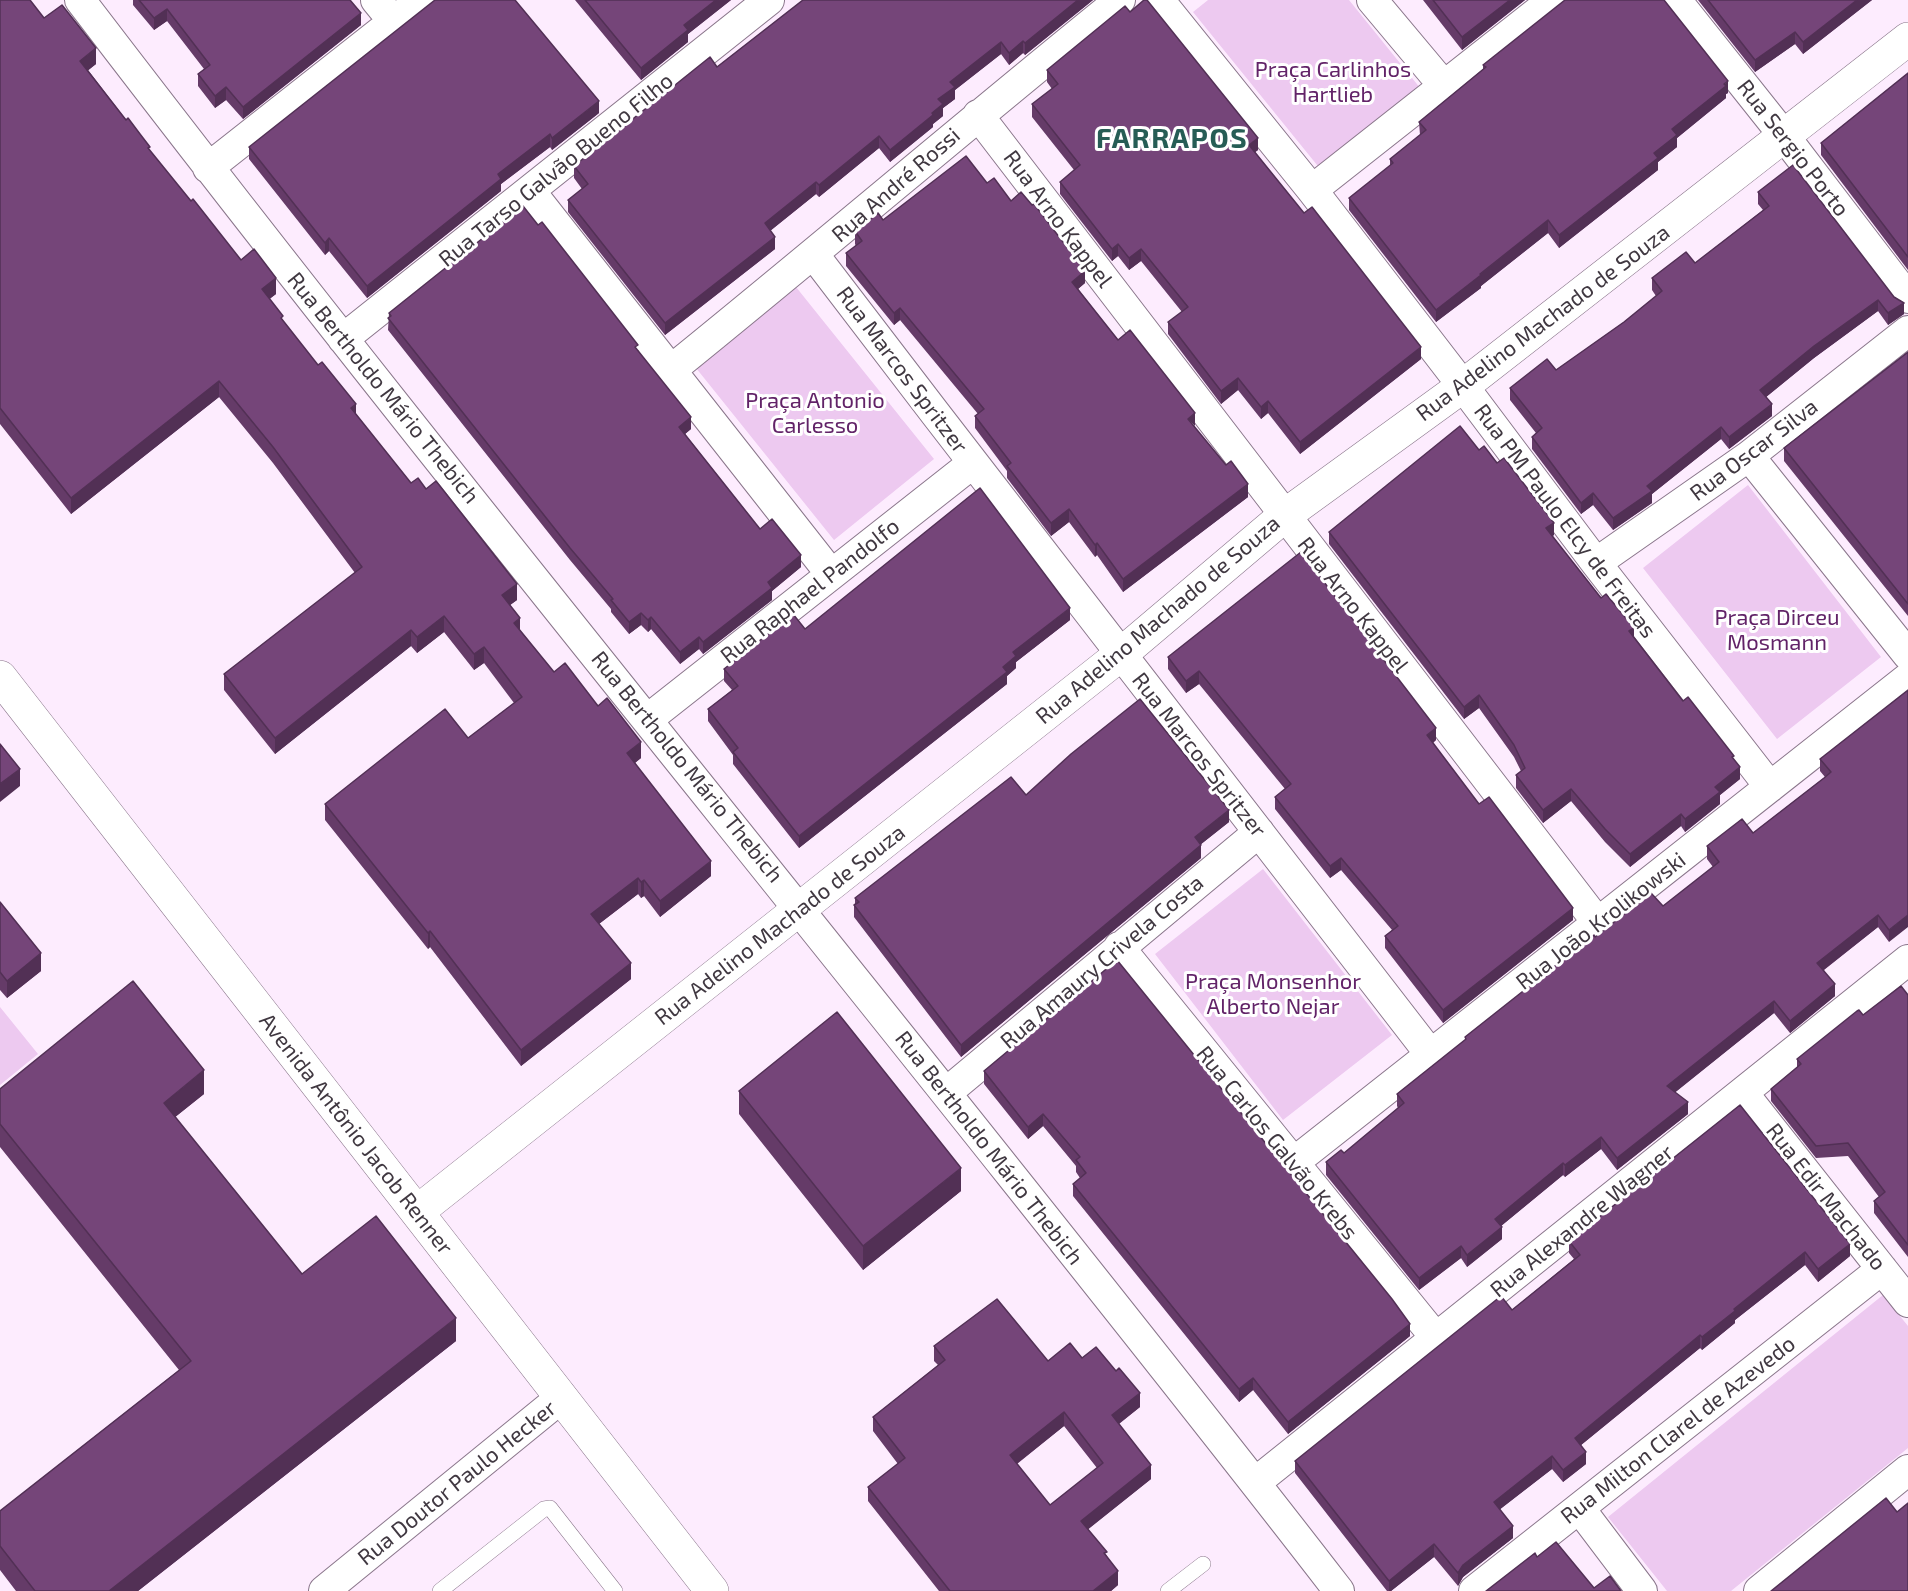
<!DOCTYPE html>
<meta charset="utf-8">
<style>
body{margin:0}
canvas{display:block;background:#fdecfe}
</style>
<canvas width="1908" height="1591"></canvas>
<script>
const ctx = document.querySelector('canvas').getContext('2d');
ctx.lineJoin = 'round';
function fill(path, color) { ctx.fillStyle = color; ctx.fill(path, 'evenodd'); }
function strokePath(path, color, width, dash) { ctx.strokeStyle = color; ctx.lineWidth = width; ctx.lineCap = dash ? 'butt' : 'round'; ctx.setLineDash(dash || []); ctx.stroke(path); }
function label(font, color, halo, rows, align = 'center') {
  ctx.font = font + ' "Exo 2",sans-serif'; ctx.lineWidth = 6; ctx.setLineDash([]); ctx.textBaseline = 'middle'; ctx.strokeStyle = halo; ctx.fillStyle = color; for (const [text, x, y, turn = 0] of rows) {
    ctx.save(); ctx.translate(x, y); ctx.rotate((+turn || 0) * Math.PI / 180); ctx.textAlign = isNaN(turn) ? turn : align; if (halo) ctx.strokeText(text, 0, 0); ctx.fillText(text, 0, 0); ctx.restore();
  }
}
fill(new Path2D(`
 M1208,0H1349L1429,99L1330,181L1193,12Z
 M796,287L934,459L834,540L696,368Z
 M1748,485L1881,657L1777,739L1643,568Z
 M1263,869L1392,1035L1283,1120L1155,954Z
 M0,1007L38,1054L0,1085Z
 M1883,1295L1908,1326V1448L1731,1591H1667L1608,1517Z`), '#edc9f0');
const lane = new Path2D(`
 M440,1591L544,1509L550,1508L615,1591
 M1168,1591L1203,1564`);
const street = new Path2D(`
 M80,0C383,397 700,784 1011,1175C1121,1313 1231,1451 1339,1591
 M376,0L394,22
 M1159,0L1312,190L1463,386L1596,563L1770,787
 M1372,0L1444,86
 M1676,0L1785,137L1908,298
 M978,115L1598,923
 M208,168L421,0
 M1312,190L1553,0
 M530,191L831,574
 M814,255C1018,523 1226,788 1431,1055
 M343,339L769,0
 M671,370C822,248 969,122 1120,0
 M1749,456L1908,655
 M1596,563L1749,456L1908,331
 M648,719L973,463
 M1119,947L1436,1338
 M946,1093L1259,832
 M1743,1093L1908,1302
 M1293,1163L1908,678
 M1256,1482L1908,960
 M1580,1509L1642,1591
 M324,1591L562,1397
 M1474,1591L1882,1269
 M1759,1591L1908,1470`);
const secondary = new Path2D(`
 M0,677L712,1591
 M417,1212L1120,655L1284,516L1463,386L1908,39`);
strokePath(lane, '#8a768b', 16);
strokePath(street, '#8a768b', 32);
strokePath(secondary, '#8a768b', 34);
strokePath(lane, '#fff', 15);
strokePath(street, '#fff', 30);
strokePath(secondary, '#fff', 33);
fill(new Path2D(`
 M0,0L44,18L96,64L88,70L150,151L191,201L241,260L276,294L269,299L283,321L356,414L411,483L426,489L517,600L510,605L520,630L554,672L598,706L641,758L635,763L711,876L660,917L644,896L641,898L638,894L599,924L631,979L521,1066L430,947L428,949L325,820V804L468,738L514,703L484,663L474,670L444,632L417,653L411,646L275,754L224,690V674L355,573L273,463L219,397L71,514L0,424Z
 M133,0H350L361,25L243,119L226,100L215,108L198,86V74L204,69L167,21L154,30L133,5Z
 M575,0H731L688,34V42L641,80Z
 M803,0H1093L1025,55L1023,53L1009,65L1001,54L955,90V99L943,108V116L933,124V127L890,162L879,148L819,197L816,194L770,231L775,249L665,335L568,212V200L582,189L574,178V166L717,67Z
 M1423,0H1525L1462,50Z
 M1698,0H1872L1803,54L1795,44L1755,72Z
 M1483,65L1728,93L1726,94V98L1677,138V147L1658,162V170L1559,248L1548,233L1481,286V288L1436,322L1349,210V198L1390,166V159L1420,135L1419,122L1483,69Z
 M1047,70L1258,150L1255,152L1421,359L1300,454L1268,413L1261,419L1238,390L1221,404L1168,334V322L1182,312L1141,261L1129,270L1118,256L1112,261L1060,194V182L1074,170L1032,117V104L1052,89L1047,82Z
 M1908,73V270L1821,155V143Z
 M599,113L552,150L550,147L501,184V191L367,298L329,251L325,255L249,159V147Z
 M987,183L1011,201L1085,283L1078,289L1118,340L1194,426L1248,497L1123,592L1097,555L1095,557L1069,522L1051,536L1007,478V471L975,428V416L978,414L900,320L894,325L846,266V253L856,246L855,244V231L883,220Z
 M1758,192L1904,314L1888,325L1878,311L1814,358L1766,397L1772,416L1729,449L1721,439L1652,494V503L1613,530L1593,505L1581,514L1532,449V437L1536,433L1510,400V388L1556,370L1624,322L1656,296L1652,290V278L1695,263L1763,210L1758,204Z
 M389,313L638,350L691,429L685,434L760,529L801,567L772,591V600L703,654L699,649L680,664L651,629L648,632L641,625L629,634L611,612V609L570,560L388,330Z
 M1908,352V616L1784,461V448Z
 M1479,450L1554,535L1552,536L1683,701L1734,759L1740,779L1720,795V804L1685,832L1681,826L1630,867L1605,842L1571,801L1543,823L1516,788V775L1521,771L1514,757L1479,708L1464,719L1329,544V532Z
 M1070,620L1016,662V668L1007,676V684L799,848L733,764V755L708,721V709L732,690L724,681V669L805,629Z
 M1168,657L1436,740L1433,743L1479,804L1573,920L1443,1023L1385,948V936L1392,930L1341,870L1330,878L1275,809V797L1285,789L1199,684L1186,693L1168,669Z
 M1908,690L1889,942L1878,927L1824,970L1835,996L1790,1033L1774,1013L1675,1092L1688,1114L1617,1170L1601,1149L1565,1177L1563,1175L1501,1226L1502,1239L1467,1267L1461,1258L1419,1290L1326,1175V1162L1344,1153L1398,1108L1397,1106V1094L1465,1040V1037L1595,937L1663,906L1713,867L1707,859V846L1753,833L1825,777L1820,771V759Z
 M1026,795L1229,822L1201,844V858L961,1057L854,917V905L855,904V898Z
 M0,902L41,971L7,998L0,990Z
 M1908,995V1257L1874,1213V1201L1879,1197L1848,1156L1816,1158L1771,1101V1089L1797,1067V1059L1863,1015Z
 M984,1071L1410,1336L1288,1434L1253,1390L1239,1402L1073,1196V1184L1080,1178L1076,1172V1166L1043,1126L1028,1139L984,1084Z
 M0,1089L204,1094L175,1117L302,1274L456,1341L138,1591H16L0,1570V1511L179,1370L0,1147Z
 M739,1091L961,1191L863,1270L739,1114Z
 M1740,1105L1850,1256L1818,1282L1805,1265L1735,1320V1323L1702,1350L1700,1348L1581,1445L1586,1464L1563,1482L1552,1469L1500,1509L1513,1538L1463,1577L1458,1586L1434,1557L1391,1591H1387L1295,1473V1461L1512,1310L1574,1259L1569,1253V1241Z
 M934,1346L1048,1361L1082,1358L1140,1407L1119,1424L1151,1479L1088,1529L1107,1556L1118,1585L1111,1591H939L868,1501V1487L898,1464L873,1431V1417L938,1365L934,1361ZM1064,1426L1097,1468L1050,1505L1017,1464Z`), '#653b68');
fill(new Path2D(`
 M716,0H731L688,34V42L641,80V68L684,25Z
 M1078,0H1093L1025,55V43Z
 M1510,0H1525L1462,50V37Z
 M1857,0H1872L1803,54V42Z
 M167,9V21L154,30V18Z
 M361,13V25L243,119V107Z
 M1795,32V44L1755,72V60Z
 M1023,41V53L1009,65V53Z
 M1001,42V54L955,90V99L943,108V116L933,124V127L890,162V150L932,113L938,99L950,82Z
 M96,48V64L80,77V61Z
 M1728,81V93L1726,94V98L1677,138V147L1658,162V170L1559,248V235L1654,153L1672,129Z
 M226,87V100L215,108V96Z
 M599,101V113L552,150V138Z
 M550,134V147L501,184V191L367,298V286L498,174Z
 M879,136V148L819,197V185Z
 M1258,138V150L1249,157V145Z
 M816,182V194L765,235V223Z
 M1548,220V233L1481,286V288L1436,322V310Z
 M775,237V249L665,335V323Z
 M329,238V251L325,255V243Z
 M1118,244V256L1112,261V249Z
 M1141,249V261L1129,270V258Z
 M1085,271V283L1072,294V282Z
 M276,278V294L262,305V289Z
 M1878,300V311L1814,358L1760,402V390L1814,346Z
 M1904,303V314L1888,325V313Z
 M900,308V320L894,325V313Z
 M1421,347V359L1300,454V442Z
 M1238,378V390L1221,404V391Z
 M219,381V397L71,514V498Z
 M1268,401V413L1261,419V407Z
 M356,404V420L351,408Z
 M1772,404V416L1729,449V437Z
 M1195,413V426L1188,419Z
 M691,417V429L679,439V427Z
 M1721,427V439L1652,494V503L1613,530V518L1647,486Z
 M1248,484V497L1123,592V579Z
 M1593,493V505L1581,514V503Z
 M1069,509V522L1051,536V523Z
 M1554,523V535L1546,541V528Z
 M1097,543V555L1095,557V545Z
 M801,555V567L772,591V600L703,654V642L768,582Z
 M517,584V600L502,611V595Z
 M1070,608V620L1016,662V668L1007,676V684L799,848V836L1003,667L1013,652Z
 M641,613V625L629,634V622Z
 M444,616V632L417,653V637Z
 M651,617V629L648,632V620Z
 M520,618V634L514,623Z
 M1634,628V640L1629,631Z
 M411,630V646L275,754V738Z
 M699,637V649L680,664V652Z
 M484,647V663L474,670V654Z
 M1199,671V684L1186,693V681Z
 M1479,695V708L1464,719V707Z
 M1436,728V740L1427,747V735Z
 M641,742V758L627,769V753Z
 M1740,767V779L1720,795V804L1685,832V819L1715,787Z
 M20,769V786L0,802V784Z
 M1571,789V801L1543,823V810Z
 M1229,810V822L1195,849V837Z
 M1681,814V826L1630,867V854Z
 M1201,845V858L961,1057V1045Z
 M1341,858V870L1330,878V866Z
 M711,861V876L660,917V901Z
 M638,878V894L591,930V914Z
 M644,880V896L641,898V882Z
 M1573,908V920L1443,1023V1010Z
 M1878,915V927L1817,975V963Z
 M1908,915V927L1889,942V930Z
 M430,931V947L428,949V933Z
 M41,953V971L7,998V981Z
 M631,963V979L521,1066V1050Z
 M1835,984V996L1790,1033V1021Z
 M1774,1001V1013L1667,1099V1086Z
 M204,1070V1094L164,1126V1103Z
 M1688,1102V1114L1617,1170V1158Z
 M1043,1114V1126L1028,1139V1127Z
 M1601,1137V1149L1565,1177V1165Z
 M1563,1163V1175L1495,1231V1219Z
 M961,1168V1191L863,1270V1246Z
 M1502,1227V1239L1467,1267V1255Z
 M1850,1244V1256L1818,1282V1269Z
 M1461,1246V1258L1419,1290V1278Z
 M1805,1252V1265L1735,1320V1323L1702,1350V1337L1734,1309Z
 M456,1318V1341L138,1591H109Z
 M1410,1324V1336L1288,1434V1422Z
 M1700,1335V1348L1575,1450V1438Z
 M1253,1378V1390L1239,1402V1389Z
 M1140,1393V1407L1112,1429V1415Z
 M1064,1412V1426L1010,1469V1455Z
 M1586,1452V1464L1563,1482V1470Z
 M1552,1456V1469L1494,1514V1502Z
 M1151,1465V1479L1081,1535V1521Z
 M1513,1526V1538L1463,1577L1458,1586V1573L1463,1565Z
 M1434,1544V1557L1391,1591H1389V1581Z
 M1118,1571V1585L1111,1591H1093Z`), '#523055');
const building = new Path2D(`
 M0,0H30L44,18L62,5L96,48L80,61L126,120L128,118L140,134L150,147L148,148L191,201L193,199L241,260L254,249L276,278L262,289L283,316L281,318L318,365L322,362L356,404L351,408L411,483L418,478L426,489L436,481L517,584L502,595L520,618L514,623L554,672L565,663L598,706L607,698L641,742L627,753L711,861L660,901L644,880L641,882L638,878L591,914L631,963L521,1050L430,931L428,933L325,804L445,709L468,738L522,697L484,647L474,654L444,616L417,637L411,630L275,738L224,674L362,567L273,447L219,381L71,498L0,408Z
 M139,0H350L361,13L243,107L226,87L215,96L198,74L210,65L167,9L154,18Z
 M435,0H515L599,101L552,138L550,134L498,174L501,179L367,286L329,238L325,243L249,147Z
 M585,0H716L684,25L688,30L641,68Z
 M803,0H1078L1025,43L1023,41L1009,53L1001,42L950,82L955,87L938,99L943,104L932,113L933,115L890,150L879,136L819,185L816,182L765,223L775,237L665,323L568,200L588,184L574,166L710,57L717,67Z
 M1144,0H1147L1258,138L1249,145L1304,213L1312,207L1421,347L1300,442L1268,401L1261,407L1238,378L1221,391L1168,322L1188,307L1141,249L1129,258L1118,244L1112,249L1060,182L1080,165L1032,104L1058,84L1047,70L1125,6L1130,12Z
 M1433,0H1510L1462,37Z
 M1565,0H1664L1728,81L1724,84L1726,86L1672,129L1677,135L1654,153L1658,158L1559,235L1548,220L1480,274L1481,275L1436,310L1349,198L1393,163L1390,159L1426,130L1419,122L1486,67L1483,65Z
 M1708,0H1857L1803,42L1795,32L1755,60Z
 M1908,73V257L1821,143Z
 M966,156L987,183L994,178L1011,201L1021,192L1032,205L1034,204L1085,271L1072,282L1118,340L1130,330L1195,413L1188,419L1226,465L1231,461L1248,484L1123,579L1097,543L1095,545L1069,509L1051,523L1007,466L1011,463L975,416L984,409L900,308L894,313L846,253L862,241L855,231L878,213L883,220Z
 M1793,165L1894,297L1904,303L1888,313L1878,300L1814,346L1760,390L1772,404L1729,437L1721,427L1647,486L1652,491L1613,518L1593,493L1581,503L1532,437L1542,428L1510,388L1547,359L1556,370L1624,322L1662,291L1652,278L1686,252L1695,263L1769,206L1758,192Z
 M523,206L538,225L542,222L638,345L635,347L691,417L679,427L760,529L772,519L801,555L768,582L772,588L703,642L699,637L680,652L651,617L648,620L641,613L629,622L611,600L613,599L570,548L388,318L391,316L389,313Z
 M1908,352V604L1784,448Z
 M1460,426L1479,450L1484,446L1497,463L1504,458L1554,523L1546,528L1601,598L1606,594L1634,628L1629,631L1683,701L1688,697L1734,756L1732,757L1740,767L1715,787L1720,792L1685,819L1681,814L1630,854L1605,829L1571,789L1543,810L1516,775L1525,768L1514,745L1479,695L1464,707L1329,532Z
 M980,488L1070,608L1013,652L1016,656L1003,667L1007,672L799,836L733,752L738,748L708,709L738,686L724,669L793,614L805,629Z
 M1301,552L1436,728L1427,735L1479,804L1489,797L1573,908L1443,1010L1385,936L1398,926L1341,858L1330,866L1275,797L1291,784L1199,671L1186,681L1168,657Z
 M1908,690V915L1889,930L1878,915L1817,963L1835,984L1790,1021L1774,1001L1667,1086L1688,1102L1617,1158L1601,1137L1565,1165L1563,1163L1495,1219L1502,1227L1467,1255L1461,1246L1419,1278L1326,1162L1341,1150L1344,1153L1404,1103L1397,1094L1466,1039L1465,1037L1594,935L1595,937L1651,893L1663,906L1719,862L1707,846L1742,819L1753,833L1824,778L1831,772L1820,759Z
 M1140,699L1229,810L1195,837L1201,845L961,1045L854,905L859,902L855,898L1011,777L1026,795L1071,754Z
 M0,744L20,769L0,784Z
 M0,902L41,953L7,981L0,972Z
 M1117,960L1392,1299L1410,1324L1288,1422L1253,1378L1239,1389L1073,1184L1086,1173L1076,1160L1080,1157L1043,1114L1028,1127L984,1071Z
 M133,981L204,1070L164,1103L302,1274L376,1216L456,1318L109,1591H35L0,1546V1511L191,1361L0,1124V1089Z
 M1901,986L1908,995V1245L1874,1201L1885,1192L1848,1143L1816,1146L1771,1089L1801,1064L1797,1059L1857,1011L1859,1010L1863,1015Z
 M837,1012L961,1168L863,1246L739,1091Z
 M1740,1105L1850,1244L1818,1269L1805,1252L1734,1309L1735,1311L1702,1337L1700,1335L1575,1438L1586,1452L1563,1470L1552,1456L1494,1502L1513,1526L1463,1565L1458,1573L1434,1544L1389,1581L1295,1461L1501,1296L1512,1310L1580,1255L1569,1241Z
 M997,1299L1048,1361L1070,1343L1082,1358L1096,1347L1116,1371L1119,1368L1140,1393L1112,1415L1151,1465L1081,1521L1107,1552L1104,1553L1118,1571L1093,1591H950L868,1487L905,1458L873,1417L945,1360L934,1346ZM1064,1412L1103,1463L1050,1505L1010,1455Z
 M1886,1498L1897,1512L1908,1503V1591H1771Z
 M1556,1542L1594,1588L1610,1576L1621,1591H1486L1535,1553L1537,1557Z`);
fill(building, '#754579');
strokePath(building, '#523055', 1.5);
label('22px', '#622368', '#fff', [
 ["Praça Carlinhos",1333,70],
 ["Hartlieb",1333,95],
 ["Praça Antonio",815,401],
 ["Carlesso",815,426],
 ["Praça Dirceu",1777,618],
 ["Mosmann",1777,643],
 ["Praça Monsenhor",1273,982],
 ["Alberto Nejar",1273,1007]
]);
label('22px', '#403841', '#fff', [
 ["Rua Sergio Porto",1793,148,52],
 ["Rua Tarso Galvão Bueno Filho",556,170,-39],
 ["Rua André Rossi",896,185,-41],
 ["Rua Arno Kappel",1058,219,53],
 ["Rua Adelino Machado de Souza",1543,323,-37],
 ["Rua Marcos Spritzer",902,370,53],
 ["Rua Bertholdo Mário Thebich",383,388,51],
 ["Rua Oscar Silva",1754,450,-37],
 ["Rua PM Paulo Elcy de Freitas",1565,521,53],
 ["Rua Raphael Pandolfo",810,591,-38],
 ["Rua Arno Kappel",1353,605,52],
 ["Rua Adelino Machado de Souza",1158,620,-40],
 ["Rua Marcos Spritzer",1199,755,52],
 ["Rua Bertholdo Mário Thebich",687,767,51],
 ["Rua João Krolikowski",1601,921,-38],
 ["Rua Adelino Machado de Souza",780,925,-38],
 ["Rua Amaury Crivela Costa",1102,962,-40],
 ["Avenida Antônio Jacob Renner",356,1134,52],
 ["Rua Carlos Galvão Krebs",1277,1143,51],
 ["Rua Bertholdo Mário Thebich",989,1148,52],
 ["Rua Edir Machado",1826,1197,52],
 ["Rua Alexandre Wagner",1582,1221,-39],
 ["Rua Milton Clarel de Azevedo",1678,1430,-38],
 ["Rua Doutor Paulo Hecker",457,1483,-39]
]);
ctx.letterSpacing = '1.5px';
label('bold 28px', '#265d55', '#fff', [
 ["FARRAPOS",1172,139]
]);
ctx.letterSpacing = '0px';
</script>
